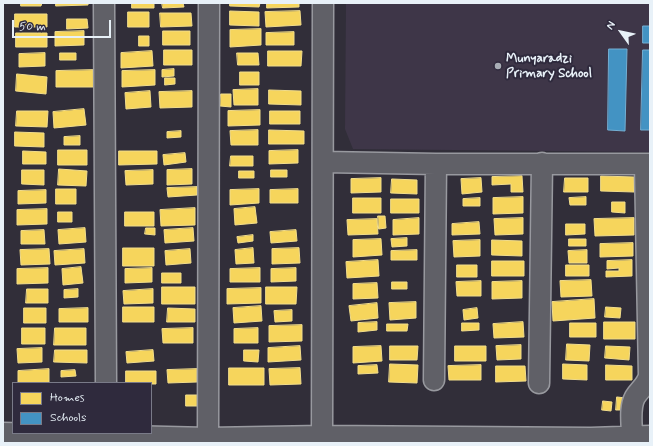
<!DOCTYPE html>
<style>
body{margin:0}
#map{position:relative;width:653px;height:446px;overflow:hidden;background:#312e39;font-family:Mynerve,sans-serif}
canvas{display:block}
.frame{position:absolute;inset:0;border:4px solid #e8f1f8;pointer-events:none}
.legend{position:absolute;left:12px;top:382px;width:140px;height:52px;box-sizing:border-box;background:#2f2a3d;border:1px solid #797a88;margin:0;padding:5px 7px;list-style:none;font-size:12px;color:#e8f1f8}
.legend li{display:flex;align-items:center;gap:8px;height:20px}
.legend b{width:20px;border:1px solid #797a88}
.north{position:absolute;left:601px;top:12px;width:40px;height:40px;-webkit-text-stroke:3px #2f2a3d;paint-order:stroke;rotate:303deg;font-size:11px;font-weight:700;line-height:16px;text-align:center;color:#e8f1f8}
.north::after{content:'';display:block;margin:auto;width:14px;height:18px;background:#e8f1f8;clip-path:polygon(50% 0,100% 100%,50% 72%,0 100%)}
.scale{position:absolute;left:12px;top:20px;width:99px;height:18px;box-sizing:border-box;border:2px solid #e8f1f8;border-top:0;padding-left:5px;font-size:12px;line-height:14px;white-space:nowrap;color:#e8f1f8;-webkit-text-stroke:3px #2f2a3d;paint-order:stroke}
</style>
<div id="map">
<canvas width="653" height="446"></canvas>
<div class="frame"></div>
<ul class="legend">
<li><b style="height:11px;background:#f6d55c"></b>Homes</li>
<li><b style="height:11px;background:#4393c3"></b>Schools</li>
</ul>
<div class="north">N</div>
<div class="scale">50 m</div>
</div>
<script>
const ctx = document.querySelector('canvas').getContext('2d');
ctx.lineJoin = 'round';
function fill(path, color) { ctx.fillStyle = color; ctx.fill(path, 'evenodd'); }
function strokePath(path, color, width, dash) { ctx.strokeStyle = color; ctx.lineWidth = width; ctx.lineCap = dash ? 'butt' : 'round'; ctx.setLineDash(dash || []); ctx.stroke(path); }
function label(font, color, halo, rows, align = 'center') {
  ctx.font = font + ' Mynerve,sans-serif'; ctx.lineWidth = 4; ctx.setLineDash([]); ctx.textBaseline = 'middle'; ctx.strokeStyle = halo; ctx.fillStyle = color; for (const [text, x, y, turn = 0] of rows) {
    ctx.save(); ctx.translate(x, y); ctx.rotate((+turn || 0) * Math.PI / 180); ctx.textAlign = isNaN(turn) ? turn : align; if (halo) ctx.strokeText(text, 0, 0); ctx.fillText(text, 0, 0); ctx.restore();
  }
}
fill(new Path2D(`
 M346,3H650V152L353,149L345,129Z`), '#3e3648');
const homes = new Path2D(`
 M21,3H42L41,6H21Z
 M56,3H88V5L56,6Z
 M132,3H154V8H132Z
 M162,3H183L184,7L163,8Z
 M230,3H260L259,7L230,6Z
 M267,3H299V7L267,8Z
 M230,11L259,12V26L230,25Z
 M300,11L301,25L266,27L265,12Z
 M128,12H149V27H128Z
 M160,13H191L192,26L161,27Z
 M15,14H47V27H15Z
 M67,19H87L88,28L67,29Z
 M261,29V45L230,47V30Z
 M84,31V45L55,46V32Z
 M163,31H190V45H163Z
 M294,32V45H266V33Z
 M16,33H47V47H16Z
 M139,36H149V46H139Z
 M164,50H192V65H164Z
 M152,51L153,66L121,68V53Z
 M268,51H302L301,66H268Z
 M45,53V66L19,67V54Z
 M60,53H76V60H60Z
 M237,53H258L259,65H238Z
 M174,69V76L162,77V70Z
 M93,70L94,87H56V71Z
 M155,70V85L122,87V71Z
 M240,72H259V85H240Z
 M17,74L47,77L46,94L16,91Z
 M165,78H175V84L165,85Z
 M258,89V105H234L233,90Z
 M269,90L301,91V105L269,104Z
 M150,91L151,107L126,109L125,93Z
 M192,91V107L160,108L159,92Z
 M221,94H231V107L220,106Z
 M84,109L86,125L54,128L53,112Z
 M260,110V125L228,126V111Z
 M17,111H48L47,127L16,126Z
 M270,111H300V124H270Z
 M258,130V145H231L230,131Z
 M269,130L304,131V144H269Z
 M181,131V137L167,138V132Z
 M15,132L44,133V147L15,146Z
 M80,136V145H64V137Z
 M58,150H87V165H58Z
 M298,150V163L269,164V151Z
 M23,151L46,152V164H23Z
 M119,151H157V164L119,165Z
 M185,153L186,162L164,165L163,155Z
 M231,156H253V166H230Z
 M59,169L87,171L86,186L58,185Z
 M192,169V184L167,185V170Z
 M22,170H44V185L22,184Z
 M153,170V184L126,185L125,171Z
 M271,170H287V177H271Z
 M239,171H254V178H239Z
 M522,176L523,192H511V184L492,185V177Z
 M601,176L634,177V192L601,191Z
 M381,178V192L351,193V179Z
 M481,178L482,192L462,194L461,179Z
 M565,178H588V192H564Z
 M392,179L417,180V194L391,193Z
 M197,187V195L168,197L167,188Z
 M56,189H76V204H56Z
 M259,189V203L230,205V190Z
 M298,189V203H270V190Z
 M46,190V203L18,204V191Z
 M523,197V213L493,214V198Z
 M586,197V205H570L569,198Z
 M353,198H381V213H353Z
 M480,198V206H463V199Z
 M391,199H419V213H391Z
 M612,202H625V213L612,212Z
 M255,207L257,223L235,225L234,209Z
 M195,208V225L161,226L160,210Z
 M47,209V224L17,225V210Z
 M58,212H72V222H58Z
 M125,212H154V226H125Z
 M378,216H385L386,228L379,229Z
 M419,218V234L393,235V220Z
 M523,218V234L495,235L494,219Z
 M634,218V235L595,236L594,219Z
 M377,219L378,234L348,235L347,220Z
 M479,222L480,234L452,235V224Z
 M566,224H585V234L566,235Z
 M85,228L86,242L59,244L58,230Z
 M146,228H155V235L145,234Z
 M193,228L194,241L165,243L164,230Z
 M44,230L45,244H21V231Z
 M296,230L297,241L271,243L270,232Z
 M253,235V241L238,243L237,237Z
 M407,238V246L392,247L391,239Z
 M381,239L382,255L353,257V240Z
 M569,239H586V246H569Z
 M480,240V256L454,257L453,241Z
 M492,240L522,241V256L492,255Z
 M633,243V256L600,257V244Z
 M123,248H154V266H123Z
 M253,248L254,263L236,264L235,250Z
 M299,248L300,263L272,264V249Z
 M49,249L50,264L21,265L20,250Z
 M84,249L85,263L55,265L54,251Z
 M190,249L191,263L166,265L165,251Z
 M417,250V260H391V251Z
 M587,250V263H569L568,251Z
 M378,260L379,276L347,278L346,262Z
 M632,260V276L606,277V271H619V268L607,269V261Z
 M492,261H524V276H492Z
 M457,265H477V277H457Z
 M566,265H589V276H566Z
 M81,267L83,283L63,285L62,269Z
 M48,268V283L17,284V269Z
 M152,268V282L125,283V269Z
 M260,268V282H230V269Z
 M296,268V281L271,282V269Z
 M162,273H181V283H162Z
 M591,280L592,296L561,297L560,281Z
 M481,281V296H457L456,282Z
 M522,281V298L492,299V282Z
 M392,282H407V289H392Z
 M377,283L378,298L353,299V284Z
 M162,287H195V304H162Z
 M266,287H297L296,304H266Z
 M261,288V303L227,304V289Z
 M27,289H48V303H26Z
 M78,289V297L64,298V290Z
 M153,289V303L124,304L123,291Z
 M594,299L595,318L553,321L552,302Z
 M416,302V318L390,320L389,303Z
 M377,303L378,318L351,321L349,306Z
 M261,306L262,321L234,323L233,308Z
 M123,307H154V322H123Z
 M606,307L621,308L620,318L605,317Z
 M24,308H46V323H24Z
 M88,308V322H59V309Z
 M168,308L195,309V322H167Z
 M477,308L478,318L464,320L463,310Z
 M292,310V321L275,322L274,311Z
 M377,322V330L358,332V323Z
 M523,322L524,337L494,338L493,324Z
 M604,322H635V339H604Z
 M462,323H479V330L462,331Z
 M570,323H596V337H570Z
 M387,324H408L407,331H387Z
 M302,325V341L269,342V326Z
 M22,328H45V344H22Z
 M55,328H86V345H54Z
 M193,328V343H163L162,329Z
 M258,328V343H234V329Z
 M567,344L590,345L589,361L566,360Z
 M521,345V359L497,360L496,346Z
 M300,346L301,360L268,362V348Z
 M381,346L382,361L353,363V347Z
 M390,346H418L417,360H390Z
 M455,346H486V361H455Z
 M606,346L630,347L629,360L605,358Z
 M42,348V362L18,363L17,349Z
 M55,350H87V363L54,362Z
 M153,350L154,361L127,363L126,352Z
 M244,350H259L258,362L244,361Z
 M390,364L418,365L417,383L389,382Z
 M563,364L587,365V380L563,379Z
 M377,365L378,373L358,374V366Z
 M481,365V380H449L448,366Z
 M606,365L632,366V380H606Z
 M496,366H525L526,381L496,382Z
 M229,368H264V385H229Z
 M300,368L301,384L270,385L269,369Z
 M49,369V383H18V371Z
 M197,369V382L168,383L167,370Z
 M75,370L76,376L61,377V371Z
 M126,371H156V384H151V383H126Z
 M186,395H199V406H186Z
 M617,397L626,398L625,410H616Z
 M603,401L612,402L611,411L602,410Z`);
fill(homes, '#f6d55c');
strokePath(homes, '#f2dd8b', 1);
const schools = new Path2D(`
 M643,26H650V43H643Z
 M609,49H627L625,131L608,130Z
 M643,50H650V130H641Z`);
fill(schools, '#4393c3');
strokePath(schools, '#74afd3', 1);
const minor = new Path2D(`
 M104,3L106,383
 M324,162L436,164H650
 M434,380L436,164
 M539,383L542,163
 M3,433L208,438L322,436L591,438L650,436
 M322,436L323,3
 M632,436C632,424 629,408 635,397C640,389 646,386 649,376L645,164
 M208,438L209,3`);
strokePath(minor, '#98999f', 23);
strokePath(minor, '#606067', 20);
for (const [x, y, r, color] of [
 [498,66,4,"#a8adb5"]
]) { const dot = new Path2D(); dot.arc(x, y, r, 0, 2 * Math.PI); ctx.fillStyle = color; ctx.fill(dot); strokePath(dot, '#2f2a3d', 1.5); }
label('bold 13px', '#e8f1f8', '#2f2a3d', [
 ["Munyaradzi",506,59],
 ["Primary School",506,74]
], 'left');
</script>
